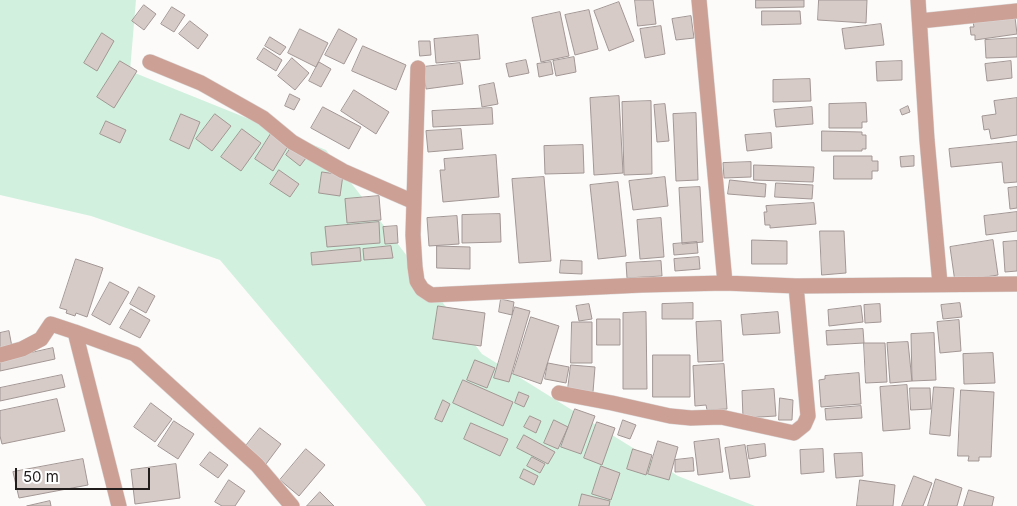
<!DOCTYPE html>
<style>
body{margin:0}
#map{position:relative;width:1017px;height:506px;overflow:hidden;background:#fdfbfa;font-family:Inter,sans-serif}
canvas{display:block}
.scale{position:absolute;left:15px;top:468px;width:135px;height:22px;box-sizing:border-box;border:2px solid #221e1d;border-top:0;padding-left:6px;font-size:15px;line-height:18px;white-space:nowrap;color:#221e1d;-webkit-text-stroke:4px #fff;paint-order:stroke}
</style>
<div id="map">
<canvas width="1017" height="506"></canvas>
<div class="scale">50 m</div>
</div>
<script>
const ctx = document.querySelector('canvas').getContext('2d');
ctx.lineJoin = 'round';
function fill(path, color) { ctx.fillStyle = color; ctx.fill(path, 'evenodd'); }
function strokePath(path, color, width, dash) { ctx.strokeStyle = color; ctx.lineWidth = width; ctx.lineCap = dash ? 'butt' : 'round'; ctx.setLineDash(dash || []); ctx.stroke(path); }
fill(new Path2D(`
 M0,0H136L130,71L326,150L482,354L678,476L755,506H426L419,496L220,260L91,216L0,195Z`), '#d1f1de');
const building = new Path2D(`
 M635,0H653L656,24L638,26Z
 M756,0H804V7L756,8Z
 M819,0H867L866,23L818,20Z
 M619,2L634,41L609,51L594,11Z
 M144,5L156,14L144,30L132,21Z
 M172,7L185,15L174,32L161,24Z
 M589,10L598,49L575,55L565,15Z
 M762,11H800L801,24L762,25Z
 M560,12L569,56L541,62L532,18Z
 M691,16L694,38L676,40L672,19Z
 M1015,17L1017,34L975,40V35H971L970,27H974L973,22Z
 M190,21L208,35L198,49L179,34Z
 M881,24L884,45L845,49L842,29Z
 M661,26L665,54L645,58L640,29Z
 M300,29L328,43L316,67L288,53Z
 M339,29L357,39L344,64L325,55Z
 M102,33L114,41L97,71L84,63Z
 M478,35L480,59L436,63L434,39Z
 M270,37L286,47L280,55L265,46Z
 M1017,38V57L986,58L985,40Z
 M419,41H430L431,55L420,56Z
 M363,46L406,65L396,90L352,71Z
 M264,48L282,60L276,71L257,59Z
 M574,57L576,72L556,76L553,61Z
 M292,58L309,73L295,90L278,76Z
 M526,60L529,73L509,77L506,64Z
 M120,61L137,71L114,108L97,97Z
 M902,61V80L877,81L876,62Z
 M1011,61L1012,78L987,81L985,64Z
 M319,62L331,69L321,87L309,81Z
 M551,62L553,74L539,77L537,64Z
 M460,63L463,84L426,89L423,67Z
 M810,79L811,101L773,102V80Z
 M494,83L498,104L482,107L479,86Z
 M354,90L389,112L376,134L341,111Z
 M290,94L300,99L294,110L285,106Z
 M619,96L623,173L594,175L590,98Z
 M1017,98V135L991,139L989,129L984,130L982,116L996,114L994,101Z
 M651,101L652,174L624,175L622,102Z
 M866,103L867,122H862V128H829V104Z
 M665,104L669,141L657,142L654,105Z
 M908,106L910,112L902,115L900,110Z
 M323,107L361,127L349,149L311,128Z
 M812,107L813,124L776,127L774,110Z
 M492,108L493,124L433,127L432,111Z
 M696,113L698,180L676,181L673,114Z
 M181,114L200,122L189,149L170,140Z
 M215,114L231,126L212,151L196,139Z
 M106,121L126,130L120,143L100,134Z
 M242,129L261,143L241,171L221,157Z
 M461,129L463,149L428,152L426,131Z
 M822,131L862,132V135H866V149H862V151H822Z
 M272,132L290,143L273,171L255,159Z
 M771,133L772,148L747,151L745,135Z
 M1017,142V182L1004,183L1002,162L951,167L949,149Z
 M294,143L309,154L300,166L286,155Z
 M583,145L584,173L545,174L544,146Z
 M496,155L499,197L443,202L440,170H445L444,159Z
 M834,156H872V161H878V171H872V179H834Z
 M914,156V166L901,167L900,157Z
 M751,162V177L724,178L723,163Z
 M754,165L814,167L813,182L754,180Z
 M279,170L299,184L290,197L270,184Z
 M322,172L343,175L340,196L319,193Z
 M544,177L551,261L519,263L512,179Z
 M665,177L668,206L633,210L629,181Z
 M730,180L766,184L765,197L728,194Z
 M618,182L626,256L598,259L590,185Z
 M776,183L813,185L812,199L775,197Z
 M700,187L703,242L682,244L679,188Z
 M1017,187V208L1010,209L1008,188Z
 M379,196L381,220L347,223L345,199Z
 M814,203L816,224L770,228V225H765L764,212H767L766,206Z
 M1017,212V231L986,235L984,216Z
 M500,214L501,242L462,243V215Z
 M457,216L459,244L429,246L427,218Z
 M661,218L664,257L640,259L637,220Z
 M379,222L380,243L327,247L325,227Z
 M397,226L398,243L385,244L383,227Z
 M820,231H844L846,273L822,275Z
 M752,240L787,241V264H752Z
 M993,240L998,275L955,282L950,247Z
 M1017,241V271L1005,272L1003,242Z
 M697,242L698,253L674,255L673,244Z
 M391,246L393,258L364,260L363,249Z
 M437,246L470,247V269L437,268Z
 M360,248L361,261L312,265L311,253Z
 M699,257L700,269L675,271L674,259Z
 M76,259L103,268L87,317L76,313L75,316L66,313L67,310L60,308Z
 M561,260L582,261V274L560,273Z
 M661,261L662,276L627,278L626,263Z
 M110,282L129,292L110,325L92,315Z
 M139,287L155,296L146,313L130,304Z
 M501,299L514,302L512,315L499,312Z
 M693,303V319H662V304Z
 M960,303L962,317L943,319L941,305Z
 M589,304L592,319L579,321L576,306Z
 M880,304L881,322L865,323L864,305Z
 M438,306L485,313L481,346L433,339Z
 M861,306L863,322L829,326L828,310Z
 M515,307L530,311L509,382L494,378Z
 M131,309L150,320L140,338L120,328Z
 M646,312L647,389H623V313Z
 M778,312L780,333L743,335L741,315Z
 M531,317L559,326L541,384L513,374Z
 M597,319H620V345H597Z
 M959,320L961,351L940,353L937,322Z
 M721,321L723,361L698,362L696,322Z
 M572,322H592V363H571Z
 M863,329L864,343L827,345L826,331Z
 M9,331L12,347L0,350V333Z
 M934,333L936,380L912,381L911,334Z
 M908,342L912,381L890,383L887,343Z
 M864,343H885L887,382L866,383Z
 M53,348L55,359L0,371V360Z
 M993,353L995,383L964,384L963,354Z
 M653,355H690V397H653Z
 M475,360L495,368L487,388L467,380Z
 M548,363L569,367L566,383L545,379Z
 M724,364L727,409L707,410L706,405L695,406L693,366Z
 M571,365L595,367L593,392L568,389Z
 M859,373L861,404L821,407L819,380L825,379V376Z
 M62,375L65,387L0,401V388Z
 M463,380L513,402L503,426L453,403Z
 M907,385L910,429L883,431L880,387Z
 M934,387L954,388L950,436L930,434Z
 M910,388H930L931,409L911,410Z
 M774,389L776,416L743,418L742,391Z
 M961,390L994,392L991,457H979V461H968L969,456H958Z
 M519,392L529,396L524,407L515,403Z
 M780,398L793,400L792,420H779Z
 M57,399L65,431L2,444L0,436V411Z
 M443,400L450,404L442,422L435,419Z
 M151,403L172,419L155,442L134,427Z
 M861,406L862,418L826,420L825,409Z
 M575,409L595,416L581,454L561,447Z
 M530,416L541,421L536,433L524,427Z
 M554,420L568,427L558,449L544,443Z
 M623,420L636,425L630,439L618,435Z
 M174,421L194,434L178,459L158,446Z
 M597,422L615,428L602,465L584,458Z
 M471,423L508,439L500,456L464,439Z
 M260,428L281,444L266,464L245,447Z
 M524,435L555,452L548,464L517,448Z
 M719,439L723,472L698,475L694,442Z
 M658,441L678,447L669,480L648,474Z
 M765,444L766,456L749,459L747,446Z
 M745,445L750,477L730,479L725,448Z
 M306,449L325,465L299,496L280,480Z
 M633,449L652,455L646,475L627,469Z
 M823,449L824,472L801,474L800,450Z
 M210,452L228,465L218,478L200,465Z
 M862,453L863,476L836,478L834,454Z
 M532,457L545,464L540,473L527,466Z
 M693,458L694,471L675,472V460Z
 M83,459L88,485L19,498L13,472Z
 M176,464L180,498L135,504L131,470Z
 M601,466L620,473L611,500L592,494Z
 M524,469L538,476L534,485L520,478Z
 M914,476L932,483L923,506H902Z
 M936,479L962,488L957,506H928Z
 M229,480L245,491L235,506H222L215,502Z
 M860,480L895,485L893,506H857Z
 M969,490L994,497L992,506H964Z
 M320,492L334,506H307Z
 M582,494L610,501L609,506H579Z
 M50,501L51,506H27Z`);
fill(building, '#d7cbc8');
strokePath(building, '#a29794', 1);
const minor = new Path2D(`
 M699,0L725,283
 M918,0L927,140L940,284
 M920,21L1017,11
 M150,62L201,83L263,118L292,142L343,171L414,202
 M418,68L413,235L415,267L417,281L422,289L431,295L642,285L725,283L796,286L1017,284
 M75,332L119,506
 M0,355L22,349L41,339L51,324L75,332L135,354L257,465L292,506
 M559,393L612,403L670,416L691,418L721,417L794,433L804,425L808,416L796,286`);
strokePath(minor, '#dad8d7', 16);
strokePath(minor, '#cda095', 15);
</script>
